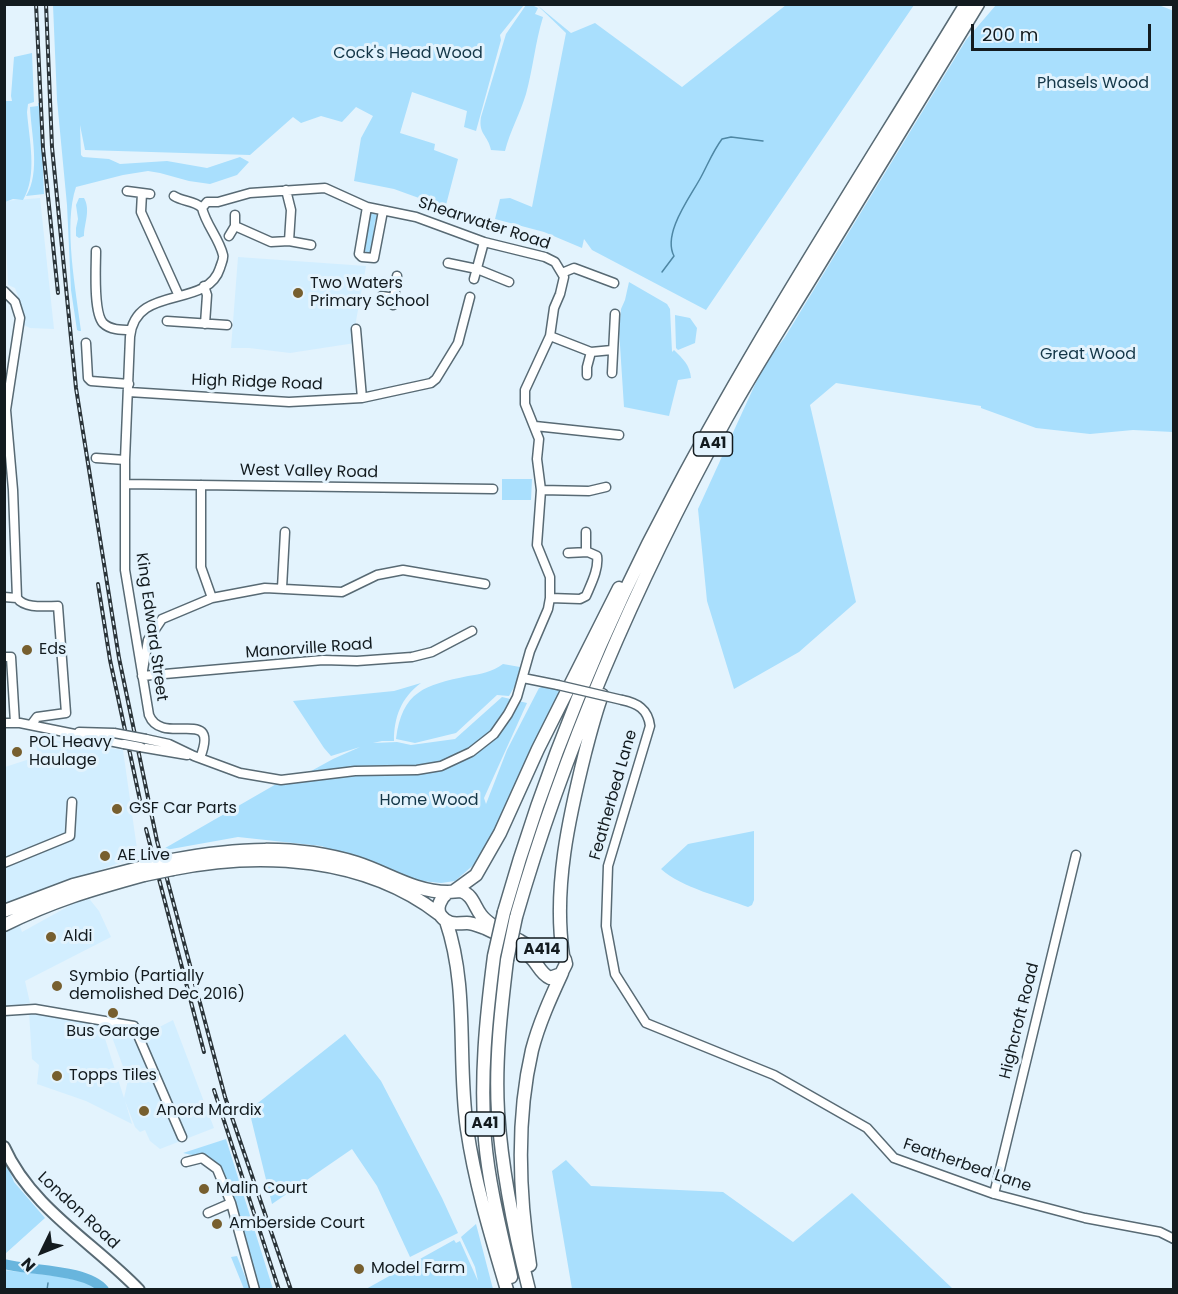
<!DOCTYPE html>
<style>
body{margin:0}
#map{position:relative;width:1178px;height:1294px;overflow:hidden;background:#e3f3fd;font-family:Poppins,sans-serif}
canvas{display:block}
.frame{position:absolute;inset:0;border:6px solid #131b1f;pointer-events:none}
.north{position:absolute;left:12px;top:1222px;width:60px;height:60px;-webkit-text-stroke:4px #e3f3fd;paint-order:stroke;rotate:227deg;font-size:16px;font-weight:700;line-height:24px;text-align:center;color:#131b1f}
.north::after{content:'';display:block;margin:auto;width:21px;height:27px;background:#131b1f;clip-path:polygon(50% 0,100% 100%,50% 72%,0 100%)}
.scale{position:absolute;left:971px;top:24px;width:180px;height:27px;box-sizing:border-box;border:3px solid #131b1f;border-top:0;padding-left:8px;font-size:18px;line-height:21px;white-space:nowrap;color:#131b1f;-webkit-text-stroke:4px #e3f3fd;paint-order:stroke}
</style>
<div id="map">
<canvas width="1178" height="1294"></canvas>
<div class="frame"></div>
<div class="north">N</div>
<div class="scale">200 m</div>
</div>
<script>
const ctx = document.querySelector('canvas').getContext('2d');
ctx.lineJoin = 'round';
function fill(path, color) { ctx.fillStyle = color; ctx.fill(path, 'evenodd'); }
function strokePath(path, color, width, dash) { ctx.strokeStyle = color; ctx.lineWidth = width; ctx.lineCap = dash ? 'butt' : 'round'; ctx.setLineDash(dash || []); ctx.stroke(path); }
function label(font, color, halo, rows, align = 'center') {
  ctx.font = font + ' Poppins,sans-serif'; ctx.lineWidth = 6; ctx.setLineDash([]); ctx.textBaseline = 'middle'; ctx.strokeStyle = halo; ctx.fillStyle = color; for (const [text, x, y, turn = 0] of rows) {
    ctx.save(); ctx.translate(x, y); ctx.rotate((+turn || 0) * Math.PI / 180); ctx.textAlign = isNaN(turn) ? turn : align; if (halo) ctx.strokeText(text, 0, 0); ctx.fillText(text, 0, 0); ctx.restore();
  }
}
fill(new Path2D(`
 M40,198L54,329L30,328L24,325L22,307L15,288L8,285L4,201Z
 M238,257L366,266L356,321L355,343L290,353L249,348H231Z
 M34,738L123,750L138,856L11,903L22,932L87,896L99,911L111,937L25,981L30,1003L5,1008V767L39,756Z
 M29,1012L52,1013L101,1026L124,1098L128,1080L109,1029L112,1018L142,1036L173,1020L214,1128L160,1149L150,1141L145,1130L140,1132L135,1127L125,1101L132,1124L86,1101L37,1084L39,1065L32,1059Z`), '#d2eeff');
fill(new Path2D(`
 M1156,4L1174,11L1173,432L1133,430L1090,434L1036,428L981,408V406L836,383L810,405L856,602L799,652L734,689L707,601L698,509L763,367L785,337L966,40L996,5Z
 M53,5V4L524,5L500,35L501,40L476,131L464,127L467,111L412,92L400,133L435,144L434,150L458,159L446,205L441,206L394,189L354,181L361,138L373,116L356,107L342,122L321,116L301,123L293,117L250,155L85,150L80,125L81,155L83,157L109,159L120,164L167,161L207,168L240,157L249,162L237,175L210,184L189,181L160,173L148,171L123,175L76,187C63,225 76,290 81,331H79L77,330L71,290L67,205L57,100Z
 M526,5H532L538,8L535,14L543,17C535,43 533,69 526,94C520,114 510,131 505,151L491,150C488,135 478,134 481,117L506,34Z
 M537,5L571,33L595,23L682,87L786,5H914L706,310L592,250L584,239L582,248L544,232L495,219L500,199L510,198L532,207L566,33Z
 M32,53L34,102L28,104L27,112C29,139 38,175 23,200L13,199L5,202V101H12L11,96L14,57Z
 M38,103H40L44,194L26,196C41,173 31,133 30,107L38,106Z
 M79,198H84C91,210 84,224 84,236L79,238L76,236V228L78,219L76,205Z
 M372,213L379,216L375,221L371,252L368,254L365,251L370,214Z
 M629,282L667,304L670,309L672,352L674,350C683,359 690,365 691,378L678,380L669,416L624,407L619,330L621,309L625,300Z
 M675,315L690,318L697,328L695,343L678,350L676,348Z
 M502,479H532L531,500H502Z
 M503,664L520,667L516,684L509,696L497,695L456,733L415,743L396,739C402,691 425,685 468,676C481,674 492,672 503,664Z
 M421,683C401,698 394,717 394,741H382L373,743L397,742L411,745L455,739L502,697L527,703L484,798L486,804L507,750L539,688L545,686L560,690L496,829L477,862L455,881L441,883L412,880L391,870L321,846L238,837L160,851L278,783L293,781L333,759L360,747L331,756L324,748L293,701L394,691Z
 M754,831V900L752,905L748,907C722,897 682,888 661,869L688,844Z
 M345,1034L381,1081L442,1198L458,1233L410,1257L377,1186L352,1149L272,1204L249,1110Z
 M226,1139L273,1289H259L219,1168L206,1158L183,1153Z
 M5,1159L14,1182L45,1218L5,1254Z
 M566,1160L591,1186L723,1192L793,1242L852,1193L953,1289H572L552,1171Z
 M476,1224L493,1289H366L454,1240L456,1243L460,1241L478,1281L475,1267L461,1237Z
 M237,1256L250,1289H244L231,1257Z
 M4,1270C26,1273 82,1276 97,1289H5Z`), '#a9dffd');
strokePath(new Path2D(`
 M662,272L674,256C662,233 691,196 701,177C708,164 713,151 722,139L731,137L763,141
 M47,1290L48,1283`), '#4e87a4', 1.5);
strokePath(new Path2D(`
 M4,1264C31,1271 87,1269 104,1290`), '#68b5dd', 10);
const minor = new Path2D(`
 M127,191L150,194
 M142,193L141,212L179,296
 M174,196C183,202 194,200 202,208
 M367,207L359,254L362,257L374,258L383,211
 M235,215V226L271,242L289,241L291,210L286,190
 M229,236L235,226
 M289,241L311,245
 M96,251C96,267 93,312 103,323C110,330 121,330 131,330
 M448,263L477,269L509,282
 M562,273L574,268L614,283
 M474,279L484,242
 M204,286L207,295L205,324
 M4,291L15,302L20,318L6,410L13,490L17,598
 M382,296L394,298
 M393,305L397,276
 M167,321L227,325
 M356,329L362,398
 M550,336L591,352L612,350
 M86,343L88,378L91,381L129,384
 M612,373L615,314
 M587,375V367L591,352
 M129,392L289,402L362,398L431,383L436,379L458,343L470,297
 M535,426L619,435
 M96,458L125,460
 M125,484L493,489
 M201,485V567L212,598
 M541,490L589,491L606,487
 M586,552V532
 M282,588L285,532
 M4,597L17,598C25,609 46,606 58,606L66,713L37,717L31,725
 M550,598L580,599L586,596C591,584 599,569 597,556L588,552L568,553
 M4,657H11L15,723
 M143,670L148,640L162,619L212,598L265,588L342,592L377,575L403,570L485,584
 M142,676L323,660L357,661L412,657L432,652L472,631
 M523,678L558,685
 M622,700C637,703 648,709 650,726L608,866L606,926L615,974L646,1023L774,1075L867,1128L894,1158L994,1194L1085,1218L1160,1232L1174,1239
 M4,723H20L124,744
 M79,732L114,733
 M146,739L169,744L194,756L240,773L281,780L355,771L417,770L441,766L471,752L494,734L508,714L517,697L530,651L548,609L550,598V577L537,545L541,490L537,459L539,439L525,404V390L550,336L554,308L560,294L564,277L555,262L545,257L484,242L416,217L367,207L325,188L250,193L218,202H207L202,208C206,225 219,238 223,255C224,259 221,264 220,268C207,310 135,283 130,337L125,460V570L149,715C162,748 221,704 200,758
 M140,747L187,755
 M4,863L70,836L72,802
 M4,1011L35,1009L134,1026L182,1137
 M186,1162L202,1158L217,1169L231,1203L255,1290
 M994,1194L1076,855
 M208,1213L231,1203`);
const major = new Path2D(`
 M4,1147C31,1208 94,1243 139,1290`);
const highway = new Path2D(`
 M172,860C235,848 295,844 357,863C388,873 415,892 448,892
 M173,869C262,851 365,857 439,914
 M454,891L476,875L500,833L538,749L619,588
 M461,891C473,895 474,906 481,915C490,927 508,934 520,941C524,943 528,946 533,948C546,953 563,945 566,964L561,974L550,978C539,973 538,962 528,955C516,945 499,934 485,928C479,926 473,923 467,923C457,923 449,926 441,916C435,908 441,898 448,892Z
 M4,911L73,885L143,867
 M504,912C544,770 604,624 674,494C763,326 867,167 966,4
 M516,917C566,743 639,577 726,419C756,365 790,313 822,260C874,175 926,90 978,4
 M446,921C469,988 457,1059 467,1129C475,1184 491,1236 507,1290
 M4,925C52,901 93,889 144,875
 M563,955C553,888 569,817 585,753C590,734 595,714 602,695
 M494,956C486,1018 480,1078 485,1140C489,1186 501,1232 511,1277
 M507,960C501,1010 495,1061 498,1112C502,1172 514,1231 529,1290
 M530,1265C519,1195 516,1119 532,1050C539,1023 551,997 562,973`);
strokePath(minor, '#586a74', 11);
strokePath(major, '#586a74', 14);
strokePath(highway, '#586a74', 15);
strokePath(minor, '#fff', 8);
strokePath(major, '#fff', 10);
strokePath(highway, '#fff', 12);
const rail = new Path2D(`
 M36,4L43,148L58,293
 M46,4L52,147L76,388L119,658L157,841L225,1097L291,1290
 M98,584L110,660L141,805
 M146,829L204,1052
 M214,1090L279,1290`);
strokePath(rail, '#2b3439', 4);
strokePath(rail, '#e3f3fd', 1.5, [4.5]);
const minorBridge = new Path2D(`
 M558,685L622,700
 M114,733L146,739
 M124,744L140,747`);
const highwayBridge = new Path2D(`
 M143,867L172,860
 M144,875L173,869
 M494,956L504,912
 M507,960L516,917`);
strokePath(minorBridge, '#586a74', 11, []);
strokePath(highwayBridge, '#586a74', 15, []);
strokePath(minorBridge, '#fff', 8);
strokePath(highwayBridge, '#fff', 12);
for (const [x, y, r, color] of [
 [298,293,6,"#775f2f"],
 [27,650,6,"#775f2f"],
 [17,752,6,"#775f2f"],
 [117,809,6,"#775f2f"],
 [105,856,6,"#775f2f"],
 [51,937,6,"#775f2f"],
 [57,986,6,"#775f2f"],
 [113,1013,6,"#775f2f"],
 [57,1076,6,"#775f2f"],
 [144,1111,6,"#775f2f"],
 [204,1189,6,"#775f2f"],
 [217,1224,6,"#775f2f"],
 [359,1269,6,"#775f2f"]
]) { const dot = new Path2D(); dot.arc(x, y, r, 0, 2 * Math.PI); ctx.fillStyle = color; ctx.fill(dot); strokePath(dot, '#e3f3fd', 2); }
for (const [x, y, w] of [
 [713,444,39],
 [542,950,51],
 [485,1124,39]
]) { const box = new Path2D(); box.roundRect(x - w / 2, y - 12, w, 24, 4.5); ctx.fillStyle = '#e3f3fd'; ctx.fill(box); strokePath(box, '#131b1f', 1.5); }
label('bold 15px', '#131b1f', null, [
 ["A41",713,444],
 ["A414",542,950],
 ["A41",485,1124]
]);
label('16px', '#143748', '#e3f3fd', [
 ["Cock's Head Wood",408,54],
 ["Phasels Wood",1093,84],
 ["Great Wood",1088,355],
 ["Home Wood",429,801]
]);
label('16px', '#131b1f', '#e3f3fd', [
 ["Shearwater Road",484,224,18],
 ["High Ridge Road",257,383,2],
 ["West Valley Road",309,472,1],
 ["King Edward Street",151,627,82],
 ["Manorville Road",309,649,-4],
 ["Featherbed Lane",614,795,-74],
 ["Highcroft Road",1020,1021,-76],
 ["Featherbed Lane",967,1166,19],
 ["London Road",78,1211,43]
]);
label('16px', '#131b1f', '#e3f3fd', [
 ["Two Waters",310,284],
 ["Primary School",310,302],
 ["Eds",39,650],
 ["POL Heavy",29,743],
 ["Haulage",29,761],
 ["GSF Car Parts",129,809],
 ["AE Live",117,856],
 ["Aldi",63,937],
 ["Symbio (Partially",69,977],
 ["demolished Dec 2016)",69,995],
 ["Bus Garage",113,1032,"center"],
 ["Topps Tiles",69,1076],
 ["Anord Mardix",156,1111],
 ["Malin Court",216,1189],
 ["Amberside Court",229,1224],
 ["Model Farm",371,1269]
], 'left');
</script>
